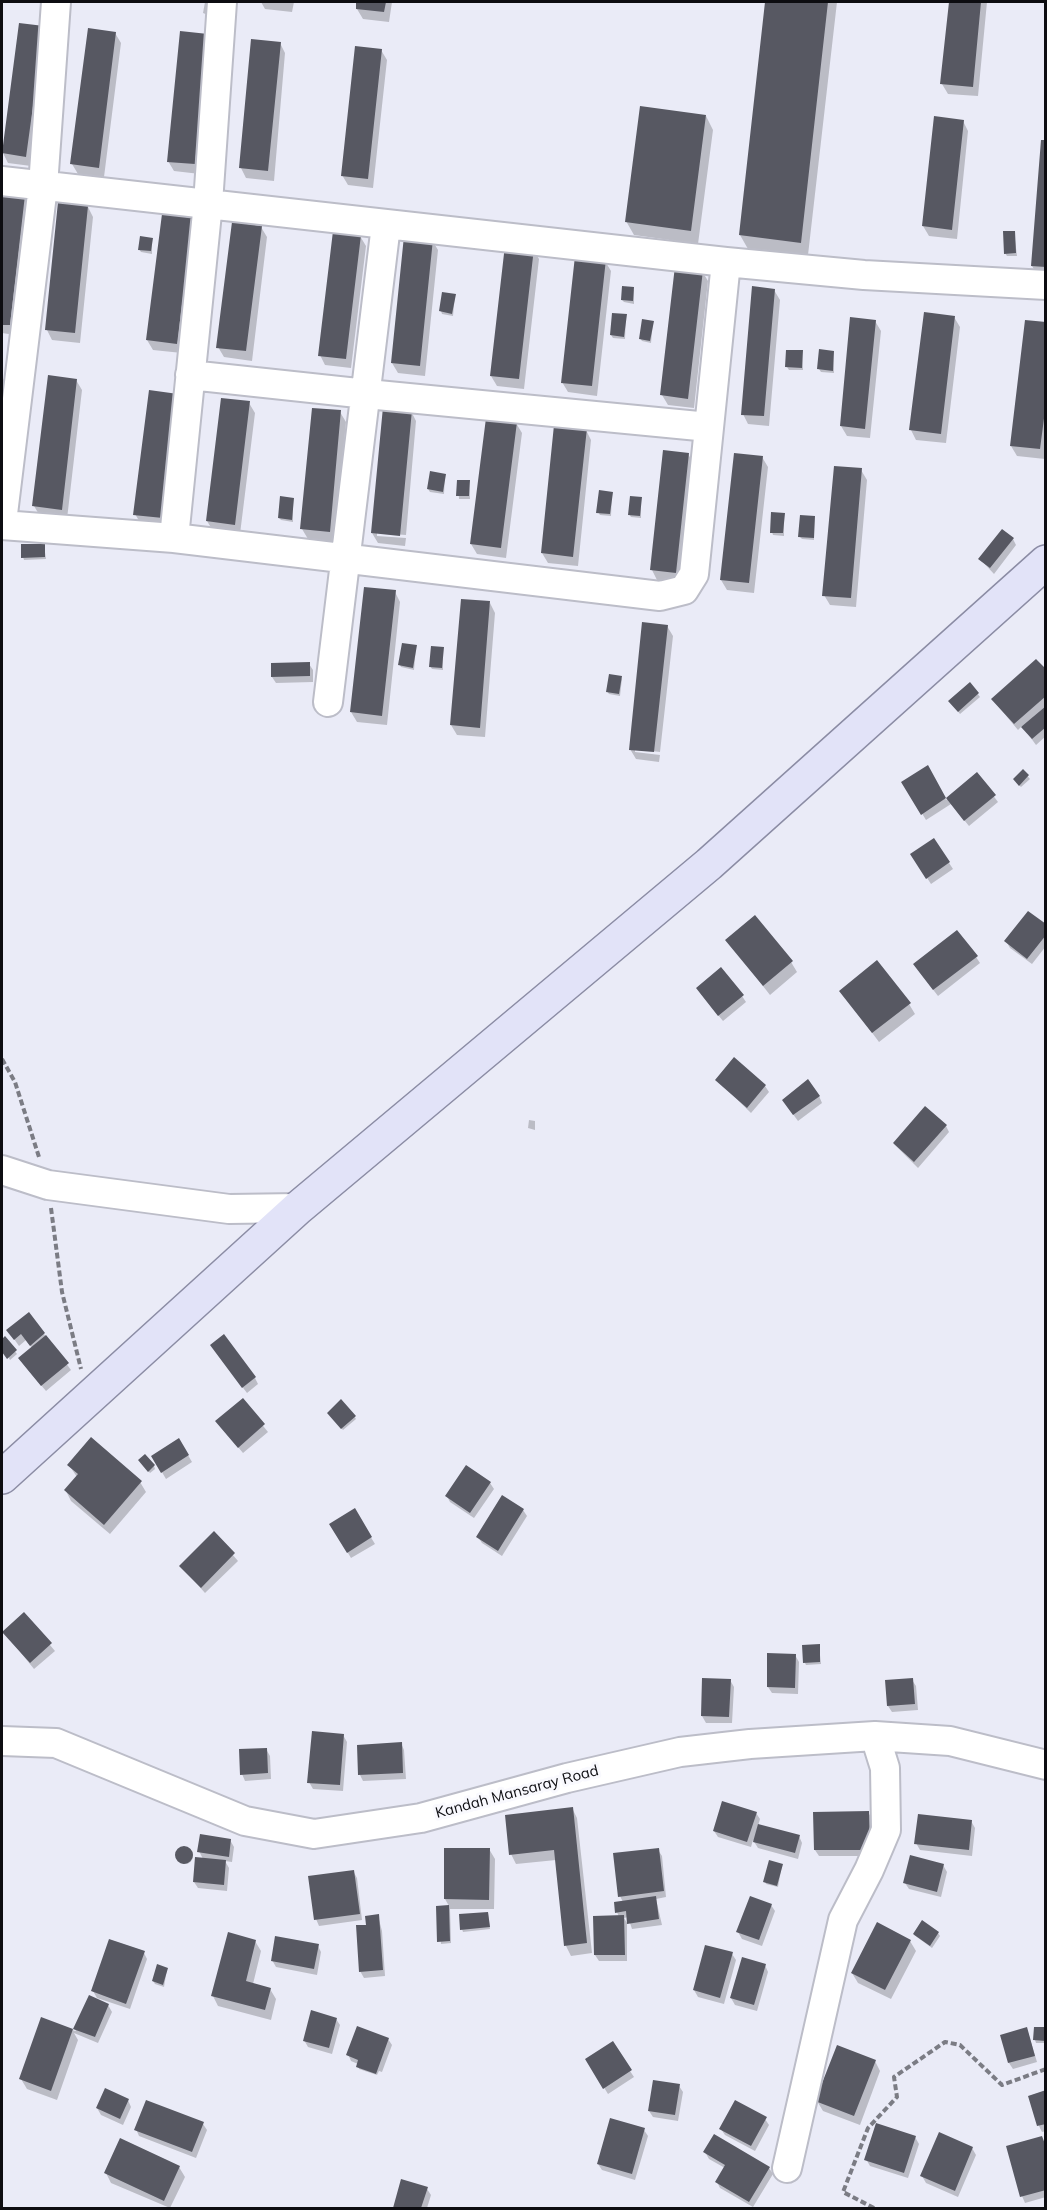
<!DOCTYPE html>
<html>
<head>
<meta charset="utf-8">
<style>
	body { margin:0 }
	#map { position:relative; width:1047px; height:2210px; overflow:hidden; background:#eaebf7; font-family:Mulish,sans-serif }
	canvas { display:block }
	.frame { position:absolute; inset:0; border:3px solid #0d0d11; pointer-events:none }
</style>
</head>
<body>
<div id="map">
<canvas width="1047" height="2210"></canvas>
<div class="frame"></div>
</div>
<script>
const c = document.querySelector('canvas').getContext('2d');
c.lineJoin = 'round';
function fillPath(path, color) { c.fillStyle = color; c.fill(path, 'evenodd'); }
function strokePath(path, color, width, dash) { c.strokeStyle = color; c.lineWidth = width; c.lineCap = dash ? 'butt' : 'round'; c.setLineDash(dash || []); c.stroke(path); }
function drawText(font, color, halo, rows, align = 'center') {
  c.font = font + ' Mulish,sans-serif'; c.lineWidth = 6; c.setLineDash([]); c.textBaseline = 'middle'; c.strokeStyle = halo; c.fillStyle = color; for (const [text, x, y, turn = 0] of rows) {
    c.save(); c.translate(x, y); c.rotate((+turn || 0) * Math.PI / 180); c.textAlign = isNaN(turn) ? turn : align; if (halo) c.strokeText(text, 0, 0); c.fillText(text, 0, 0); c.restore();
  }
}
fillPath(new Path2D(`
	M205 2H216L213 17 203 13Z
	M261 2H294L292 12 265 9Z
	M358 2H392L389 22 363 19 357 9Z
	M767 2H837L808 255 748 249 740 235Z
	M950 2H987L978 96 948 94 942 84Z
	M43 28 31 166 8 163 3 153Z
	M115 33 121 43 104 177 78 174 72 164Z
	M207 35 200 174 174 171 168 161Z
	M280 43 285 53 274 181 246 178 241 168Z
	M381 50 387 60 373 188 348 185 342 175Z
	M706 116 713 130 698 244 634 235 626 221Z
	M963 121 968 131 957 239 929 236 923 226Z
	M1046 142V276H1038L1032 266Z
	M2 193 24 196 30 206 15 335 2 333Z
	M59 204 88 207 93 217 80 343 52 340 47 330Z
	M192 220 182 353 153 350 147 340Z
	M261 227 267 237 252 361 224 357 218 347Z
	M1014 232 1017 256H1007L1005 253Z
	M360 236 366 246 351 368 325 365 320 355Z
	M152 239V254L141 252 139 249Z
	M432 240 438 250 425 376 398 373 392 363Z
	M533 249 539 259 524 389 497 386 491 376Z
	M605 261 611 271 597 396 568 392 562 382Z
	M702 271 708 281 694 408 668 405 662 395Z
	M634 289V304L624 302 622 300Z
	M774 290 780 300 769 426 748 424 743 414Z
	M455 295 453 316 442 314 441 311Z
	M626 316 625 339 613 338 611 335Z
	M954 317 960 327 946 443 916 440 911 430Z
	M875 321 881 331 870 438 847 436 841 426Z
	M653 322 651 343 642 341 640 338Z
	M1046 324V453L1045 459 1017 456 1011 446Z
	M802 352 803 370H789L787 367Z
	M833 352 834 373 821 372 819 369Z
	M2 377 9 387 2 453Z
	M76 380 82 390 67 519 40 516 34 506Z
	M249 403 255 413 240 534 213 531 207 521Z
	M183 405 168 528 141 524 135 514Z
	M384 409 411 411 416 421 406 535 377 533V536L406 538 405 546 378 543 372 533Z
	M340 412 346 422 335 542 308 539 302 529Z
	M516 423 522 433 506 558 477 554 471 544Z
	M586 430 591 440 578 566 548 563 542 553Z
	M688 454 694 464 681 583 657 580 652 570Z
	M762 457 768 467 754 593 727 590 721 580Z
	M861 470 867 480 856 607 830 605 824 595Z
	M445 475 444 494 430 492 428 489Z
	M458 482H469L470 499H459Z
	M612 494 611 516 600 515 598 512Z
	M641 498V518L631 517 629 514Z
	M293 499V522L281 520 279 518Z
	M784 514V536L773 535 772 532Z
	M814 517V540L802 539 800 537Z
	M1013 539 1016 545 994 574 980 559Z
	M44 545 46 559 24 560 23 557Z
	M395 592 400 602 387 725 357 722 351 712Z
	M490 603 495 613 485 737 457 735 451 725Z
	M667 626 673 636 660 752 635 749V752L660 755 659 762 636 759 630 749Z
	M416 647 414 670 401 667 400 665Z
	M443 649V670L432 669 430 666Z
	M309 664 313 670V682L276 683 272 677V665Z
	M1046 672V736L1036 745 1022 726 1018 730 993 700Z
	M622 678 620 696 609 694 607 691Z
	M970 684 980 697 960 714 952 704Z
	M927 767 946 800 977 774 998 802 969 826 951 804 926 820 903 782Z
	M1023 771 1030 779 1021 787 1016 782Z
	M934 840 953 869 931 884 916 861Z
	M1046 926V946L1032 964 1010 948 1006 941Z
	M727 940 791 962 797 972 770 995Z
	M976 957 980 963 938 996 918 970Z
	M841 991 909 1004 915 1014 879 1042Z
	M701 994 742 996 746 1002 723 1021Z
	M717 1080 765 1086 769 1092 751 1113Z
	M819 1096 822 1103 798 1121 787 1106Z
	M529 1120 535 1121V1130L528 1128Z
	M946 1126 949 1132 918 1168 894 1144Z
	M29 1314 71 1370 46 1391 24 1365 33 1349 26 1340 19 1346 12 1336Z
	M5 1338 17 1354 10 1360 2 1347Z
	M215 1351 255 1378 258 1384 247 1393Z
	M242 1400 268 1432 243 1453 217 1422Z
	M330 1416H354L356 1419 343 1430Z
	M179 1440 192 1462 166 1479 153 1457Z
	M142 1463 154 1466 155 1469 150 1473Z
	M69 1465 140 1482 146 1492 110 1534 71 1501 66 1491 77 1477Z
	M490 1483 494 1489 474 1518 450 1502 447 1496Z
	M354 1510 375 1544 351 1558 331 1525Z
	M523 1510 527 1516 502 1556 482 1543 478 1537Z
	M214 1533 238 1561 205 1593 181 1566Z
	M24 1614 55 1651 34 1669 4 1632Z
	M819 1646 821 1664 806 1665 805 1663Z
	M795 1655 799 1662 798 1694 772 1693 768 1687Z
	M704 1679 730 1680 734 1687 732 1723H706L702 1716Z
	M912 1680 916 1686 918 1710 892 1712 888 1706Z
	M343 1735 347 1742 343 1791 313 1789 309 1782Z
	M401 1743 404 1750 406 1779 363 1781 360 1775Z
	M266 1749 270 1756 271 1779 245 1781 242 1774Z
	M572 1808 577 1818 592 1953 571 1956 566 1946 556 1860 516 1864 511 1854Z
	M868 1812 872 1819V1856H819L815 1850Z
	M756 1813 760 1819 758 1826 799 1836 802 1843 798 1859 758 1848 753 1840 751 1847 718 1837 714 1831Z
	M971 1821 975 1828 972 1856 920 1850 916 1843Z
	M230 1840 234 1847 232 1862 225 1861 229 1868 227 1891 198 1888 194 1882 203 1859 199 1851Z
	M177 1856a8 8 0 1 1 16 0a8 8 0 1 1-16 0Z
	M489 1849 495 1859 494 1909H450L451 1943 441 1944 438 1907 449 1906 445 1899Z
	M658 1850 662 1856 666 1897 656 1899 662 1925 632 1929 628 1917 624 1918 627 1923V1961H599L595 1955 619 1917 617 1912 623 1902 620 1896Z
	M782 1865 778 1887 766 1884 765 1881Z
	M943 1865 947 1872 941 1897 909 1889 905 1883Z
	M353 1871 357 1878 362 1920 319 1926 316 1919Z
	M771 1905 775 1911 762 1946 742 1939 738 1932Z
	M488 1913 490 1929 463 1932 462 1929Z
	M378 1916 382 1931 385 1976 364 1978 360 1971 367 1926Z
	M938 1933 940 1936 932 1948 914 1935Z
	M255 1941 261 1951 253 1984 270 1989 276 1999 271 2020 218 2006 213 1996Z
	M910 1941 916 1951 891 1999 858 1983 852 1973Z
	M318 1946 321 1952 317 1975 276 1967 272 1960Z
	M144 1953 147 1959 130 2009 97 1998 93 1991Z
	M732 1954 736 1960 724 2004 698 1997 694 1990Z
	M765 1965 768 1972 757 2011 735 2005 731 1998Z
	M167 1969 164 1987 155 1984 153 1981Z
	M108 2005 112 2012 98 2043 74 2033 78 2040 57 2100 27 2089 21 2079 42 2019 75 2031Z
	M336 2019 340 2025 332 2054 308 2047 304 2040Z
	M1046 2028V2043H1036L1035 2040Z
	M1027 2029 1037 2062 1013 2069 1009 2063Z
	M388 2039 392 2045 382 2072 379 2071 377 2075 359 2069 358 2064 351 2061 348 2054Z
	M587 2060 630 2071 634 2077 608 2094Z
	M875 2061 880 2071 860 2125 823 2111 817 2101Z
	M679 2086 683 2092 678 2121 653 2117 649 2111Z
	M1046 2092V2131L1042 2132 1039 2126Z
	M128 2100 131 2107 123 2125 101 2115 97 2108Z
	M765 2119 769 2125 755 2151 725 2135 721 2129Z
	M203 2124 207 2130 196 2158 139 2136 136 2129Z
	M644 2130 648 2136 635 2180 602 2170 598 2164Z
	M915 2137 919 2144 908 2178 870 2166 866 2159Z
	M1042 2138 1045 2144 1046 2197 1025 2203 1022 2196Z
	M972 2148 976 2155 958 2197 926 2183 922 2176Z
	M705 2152 769 2168 773 2174 753 2207 720 2188 717 2182 725 2168 709 2159Z
	M179 2167 185 2177 170 2208 111 2183 106 2173Z
	M402 2181 427 2189 431 2195 427 2208H394Z`), '#0003');
fillPath(new Path2D(`
	M356 2H386L384 12 356 9Z
	M765 2H828L801 243 739 235Z
	M949 2H981L973 87 940 84Z
	M19 23 44 26 26 157 2 153Z
	M88 28 116 32 99 168 70 164Z
	M180 31 208 34 195 164 167 162Z
	M251 39 281 42 268 171 239 168Z
	M355 46 382 49 368 179 341 176Z
	M640 106 706 115 691 231 625 222Z
	M934 116 964 120 952 230 922 226Z
	M1041 140H1046V267L1031 266Z
	M2 192 25 195 10 325H2Z
	M58 202 88 206 75 333 45 330Z
	M162 214 193 218 177 344 146 340Z
	M232 222 262 226 246 351 216 348Z
	M333 231 361 235 346 359 318 356Z
	M1003 231H1015L1016 253 1004 254Z
	M140 236 153 238 151 251 138 250Z
	M404 236 433 239 420 366 391 363Z
	M505 245 534 248 519 379 490 376Z
	M575 256 606 259 592 386 561 383Z
	M675 266 703 270 688 399 660 395Z
	M622 286 634 287 633 301 621 300Z
	M752 286 775 289 764 416 741 415Z
	M442 292 456 294 452 314 439 311Z
	M924 312 955 316 941 434 909 430Z
	M612 313 627 314 624 337 610 335Z
	M850 317 876 320 865 429 840 426Z
	M642 319 654 321 650 341 639 339Z
	M1025 320 1046 322V403L1040 449 1010 446Z
	M819 349 834 351 833 371 817 369Z
	M786 350H803L802 368 785 367Z
	M48 375 77 379 62 510 32 506Z
	M149 390 178 394 163 518 133 515Z
	M221 398 250 401 235 525 206 521Z
	M383 407 412 410 400 536 371 533Z
	M312 408 341 410 330 532 300 529Z
	M486 418 517 422 501 548 470 544Z
	M554 425 587 428 573 557 541 553Z
	M663 450 689 453 676 573 650 570Z
	M734 453 763 456 749 583 720 580Z
	M834 466 862 468 851 598 822 596Z
	M430 471 446 474 443 492 427 489Z
	M457 480H470L469 496H456Z
	M599 490 613 492 610 514 596 513Z
	M280 496 294 498 292 520 278 518Z
	M630 496 642 497 640 516 628 515Z
	M771 512 785 513 783 533H770Z
	M800 515 815 516 814 538 798 537Z
	M1002 529 1014 538 990 568 978 559Z
	M21 544H45V557L21 558Z
	M364 587 396 590 382 716 350 712Z
	M461 599 490 601 480 728 450 725Z
	M642 622 668 625 654 752 629 750Z
	M402 643 417 645 413 668 398 665Z
	M431 646 444 647 442 668 429 667Z
	M1036 659 1046 669V696L1014 724 991 699Z
	M310 662V676L271 677V663Z
	M609 674 622 676 619 694 606 692Z
	M970 682 979 693 958 712 948 701Z
	M1046 706V727L1032 739 1021 727Z
	M928 765 946 798 921 815 901 782Z
	M1023 769 1029 775 1019 786 1013 779Z
	M977 772 996 795 964 821 946 798Z
	M934 838 950 862 926 879 910 854Z
	M1028 911 1046 924V935L1027 959 1004 941Z
	M755 915 793 961 763 986 725 940Z
	M957 930 978 956 933 990 913 964Z
	M877 960 911 1003 872 1033 839 991Z
	M721 967 744 995 718 1016 696 988Z
	M734 1057 766 1085 747 1108 715 1080Z
	M808 1079 820 1096 793 1115 782 1100Z
	M925 1106 947 1125 914 1162 893 1143Z
	M29 1312 45 1333 30 1346 21 1334 14 1340 6 1330Z
	M224 1334 256 1377 242 1388 210 1345Z
	M46 1335 69 1363 41 1386 18 1358Z
	M5 1336 17 1350 7 1359 2 1352V1339Z
	M243 1398 265 1424 238 1448 215 1421Z
	M341 1399 356 1416 341 1429 327 1413Z
	M91 1437 142 1481 104 1525 64 1490 78 1474 67 1465Z
	M179 1438 189 1455 161 1473 151 1456Z
	M145 1454 155 1465 148 1472 138 1460Z
	M466 1465 491 1482 470 1513 445 1496Z
	M502 1495 524 1509 498 1551 476 1537Z
	M355 1508 372 1537 347 1553 329 1524Z
	M214 1531 235 1553 201 1588 179 1566Z
	M24 1612 52 1643 30 1663 2 1632Z
	M820 1644V1662L803 1663 802 1645Z
	M767 1653 796 1654 795 1688 767 1687Z
	M702 1678 731 1679 729 1717 701 1716Z
	M913 1678 915 1704 887 1706 885 1680Z
	M312 1731 344 1734 340 1785 307 1783Z
	M402 1742 403 1773 358 1775 357 1745Z
	M267 1748 268 1773 240 1775 239 1749Z
	M722 1801 757 1812 747 1842 713 1831Z
	M573 1807 587 1943 564 1946 554 1850 509 1855 505 1815Z
	M869 1811 870 1850H814L813 1812Z
	M918 1814 972 1820 969 1850 914 1844Z
	M758 1824 800 1835 795 1853 753 1842Z
	M200 1834 231 1839 229 1857 197 1852Z
	M175 1855a9 9 0 1 1 18 0a9 9 0 1 1-18 0Z
	M444 1848H490L489 1900 444 1899Z
	M659 1848 664 1891 618 1897 613 1853Z
	M910 1855 944 1864 937 1892 903 1883Z
	M195 1857 226 1860 224 1885 193 1882Z
	M769 1860 783 1864 777 1886 763 1882Z
	M354 1870 360 1914 314 1920 308 1876Z
	M656 1896 659 1919 627 1924 626 1911 615 1913 614 1902Z
	M750 1896 772 1904 759 1940 736 1932Z
	M449 1905 450 1941 437 1942 436 1906Z
	M488 1912 490 1927 460 1930 459 1914Z
	M379 1914 383 1970 359 1972 356 1925H366L365 1916Z
	M624 1915 625 1955H594L593 1916Z
	M922 1920 939 1932 930 1946 913 1934Z
	M877 1922 911 1940 885 1990 851 1973Z
	M228 1932 256 1940 246 1981 271 1988 265 2010 211 1996Z
	M275 1936 319 1944 314 1969 271 1961Z
	M109 1939 145 1951 126 2004 91 1991Z
	M705 1945 733 1952 720 1998 693 1990Z
	M742 1957 766 1964 754 2005 730 1998Z
	M157 1964 168 1968 163 1985 152 1981Z
	M89 1995 109 2004 95 2037 73 2029Z
	M311 2010 337 2018 329 2048 303 2041Z
	M41 2017 73 2029 51 2091 19 2079Z
	M357 2026 389 2038 376 2074 356 2067 358 2060 346 2055Z
	M1027 2027 1035 2056 1008 2063 1000 2035Z
	M1034 2027H1046V2041L1033 2040Z
	M613 2041 632 2070 603 2089 585 2059Z
	M837 2045 876 2060 854 2116 815 2101Z
	M653 2080 680 2084 675 2115 648 2111Z
	M105 2088 129 2099 120 2119 96 2108Z
	M1046 2090V2124L1037 2126 1028 2096Z
	M146 2100 204 2122 192 2152 134 2130Z
	M735 2100 767 2117 751 2146 719 2129Z
	M610 2118 645 2128 632 2174 597 2164Z
	M876 2123 916 2136 904 2173 864 2160Z
	M939 2132 973 2147 955 2191 920 2176Z
	M714 2134 770 2167 749 2202 715 2182 725 2165 703 2152Z
	M1042 2136 1046 2147V2190L1020 2197 1006 2146Z
	M120 2138 180 2166 164 2201 104 2173Z
	M401 2179 428 2187 421 2208H393Z`), '#575862');
const minor = new Path2D(`
	M2 181 726 262 864 275 1046 285
	M190 375 367 394 709 427
	M2 522 43 186 56 2
	M2 525 174 538 660 596 684 590 694 574 726 262
	M174 538 208 203 222 2
	M328 702 386 225
	M2 1170 48 1185 229 1209 298 1208
	M2 1741 56 1743 245 1821 314 1834 421 1818 567 1778 680 1752 750 1744 875 1736 950 1741 1046 1765
	M787 2168 843 1920 869 1870 886 1830 885 1768 875 1736`);
const major = new Path2D(`
	M2 1477 298 1208 709 864 1046 562`);
strokePath(minor, '#bcbdc8', 32);
strokePath(major, '#8b8ca4', 36);
strokePath(new Path2D(`
	M2 1059 15 1082 39 1157
	M51 1208 62 1292 81 1369
	M874 2208 843 2192 868 2128 897 2097 894 2077 945 2042 960 2045 1002 2085 1046 2069`), '#7b7c84', 4, [6, 3]);
strokePath(minor, '#fff', 28);
strokePath(major, '#e2e3f8', 33);
drawText('15px', '#0d0d11', '#f9f9fe', [
	["Kandah Mansaray Road",517,1792,-15]
]);
</script>
</body>
</html>
